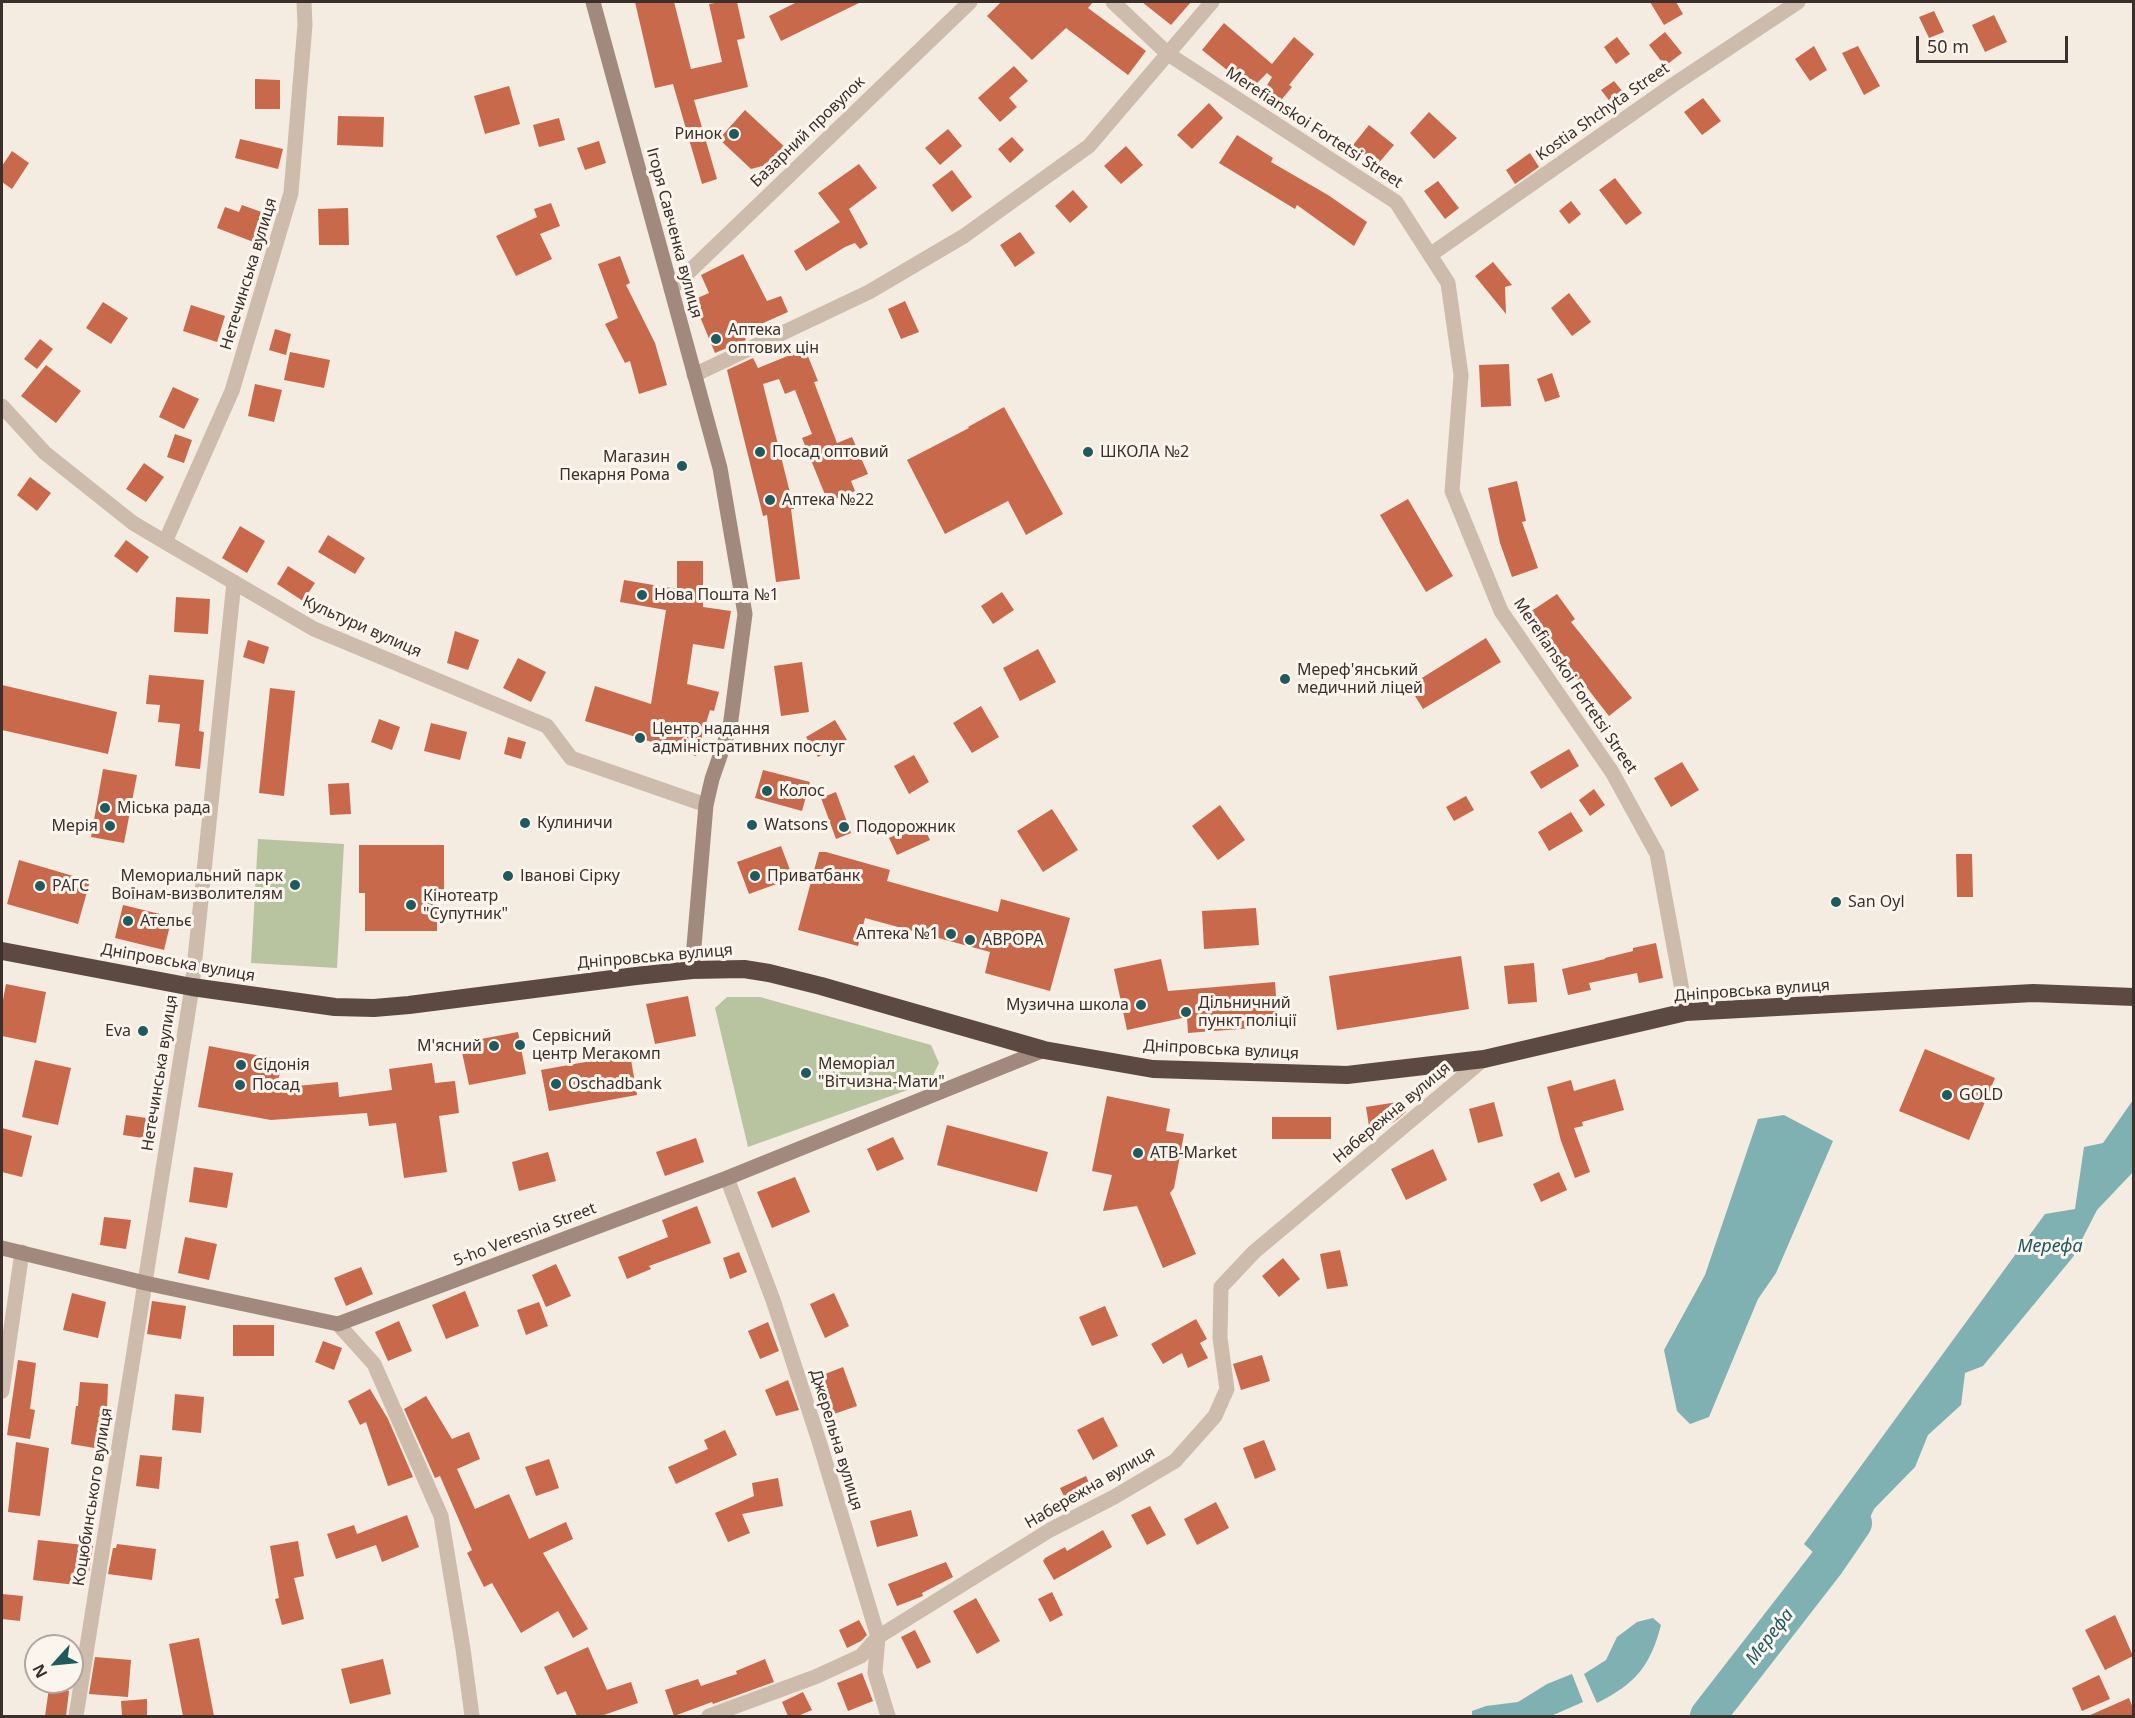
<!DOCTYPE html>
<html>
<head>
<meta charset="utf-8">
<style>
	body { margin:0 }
	#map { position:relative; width:2135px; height:1718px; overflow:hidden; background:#f4ebe1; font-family:"Noto Sans",sans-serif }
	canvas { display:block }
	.frame { position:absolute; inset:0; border:3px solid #3b302b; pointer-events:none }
	.north { position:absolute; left:24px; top:1634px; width:60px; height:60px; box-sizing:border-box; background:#fbf5ee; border:2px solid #aea6a0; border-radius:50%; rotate:243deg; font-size:16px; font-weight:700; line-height:24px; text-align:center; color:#3b302b }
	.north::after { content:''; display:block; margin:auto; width:21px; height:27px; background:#1f5a5e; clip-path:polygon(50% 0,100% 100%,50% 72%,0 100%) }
	.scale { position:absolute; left:1916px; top:36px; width:152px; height:27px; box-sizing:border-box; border:3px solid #3b302b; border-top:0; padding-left:8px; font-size:18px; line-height:21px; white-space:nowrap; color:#3b302b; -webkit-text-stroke:4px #fbf5ee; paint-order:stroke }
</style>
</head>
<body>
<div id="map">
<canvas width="2135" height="1718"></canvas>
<div class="frame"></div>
<div class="north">N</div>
<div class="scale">50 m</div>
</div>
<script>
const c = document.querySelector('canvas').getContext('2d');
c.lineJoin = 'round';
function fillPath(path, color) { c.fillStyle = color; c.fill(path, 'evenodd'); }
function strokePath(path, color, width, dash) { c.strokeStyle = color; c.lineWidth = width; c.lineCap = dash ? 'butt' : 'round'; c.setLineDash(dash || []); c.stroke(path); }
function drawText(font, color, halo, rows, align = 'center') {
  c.font = font + ' "Noto Sans",sans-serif'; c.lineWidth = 6; c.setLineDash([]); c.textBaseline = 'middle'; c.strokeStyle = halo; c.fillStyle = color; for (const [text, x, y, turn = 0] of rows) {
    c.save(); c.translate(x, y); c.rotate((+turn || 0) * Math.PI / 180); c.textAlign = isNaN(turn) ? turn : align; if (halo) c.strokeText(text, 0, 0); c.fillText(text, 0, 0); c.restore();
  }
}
fillPath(new Path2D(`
	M258 839 344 844 337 968 251 963Z
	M727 997H760L931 1045 939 1063 930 1082 748 1147 715 1008Z`), '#b8c4a0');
fillPath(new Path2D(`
	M2133 1100V1172L2097 1210 2073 1257 1983 1366 1965 1373 1961 1405 1928 1435 1915 1467 1874 1509 1854 1552 1826 1564 1804 1544 2045 1214 2075 1209 2084 1147 2103 1143Z
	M1784 1115 1833 1141 1776 1273 1758 1299 1709 1417 1690 1424 1677 1411 1664 1350 1705 1275 1758 1119Z
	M1653 1618 1661 1625C1650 1667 1635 1684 1597 1703L1584 1674 1606 1660 1617 1637 1637 1622Z
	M1572 1674 1583 1702 1551 1716H1472V1711L1486 1706 1518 1702 1547 1684Z`), '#7fb0b2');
strokePath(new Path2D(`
	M1708 1716 1826 1564 1854 1523`), '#7fb0b2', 36);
fillPath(new Path2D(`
	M635 2H674L691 69 722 62 709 4 721 2H737L745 38 737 40 748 87 694 100 717 179 702 184 673 84 655 88Z
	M797 2H861L781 41 769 16Z
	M1001 2H1093L1088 8 1146 51 1128 75 1066 28 1032 60 987 16Z
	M1142 2H1191L1171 25Z
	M1650 2H1676L1683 14 1664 25Z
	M1934 11 1944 32 1929 38 1919 17Z
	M1994 15 2007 42 1985 52 1972 25Z
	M1224 23 1272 64 1294 37 1314 54 1289 85 1292 87 1278 104 1263 92 1272 77 1267 73 1254 86 1235 70 1232 74 1202 50Z
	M1665 32 1682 53 1665 66 1649 45Z
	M1617 37 1630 54 1616 64 1604 47Z
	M1814 46 1827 70 1810 81 1795 59Z
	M1858 46 1880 86 1864 95 1842 53Z
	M1014 66 1028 81 1009 98 1017 107 1000 122 978 98Z
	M255 79 280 80V109H255Z
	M1614 81 1628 98 1615 108 1601 90Z
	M509 86 520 124 485 134 474 96Z
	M1703 98 1721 121 1702 135 1684 112Z
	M1209 103 1223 118 1192 149 1177 135Z
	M745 110 788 150 777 162 751 169 719 139Z
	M1429 112 1457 138 1434 159 1410 133Z
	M338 116 384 117 383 147 337 145Z
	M559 118 565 140 539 147 533 125Z
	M1369 125 1394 145 1377 165 1353 145Z
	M948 129 962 146 940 165 925 148Z
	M1237 135 1273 158 1271 162 1328 195 1367 222 1354 246 1297 205 1295 209 1219 163Z
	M1012 137 1024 150 1010 163 998 149Z
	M240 139 283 149 278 169 235 158Z
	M599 141 606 163 585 170 577 148Z
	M1126 146 1143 165 1121 184 1104 166Z
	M12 151 29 163 12 189 2 182V166Z
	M1530 153 1539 167 1515 184 1506 170Z
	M859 164 877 188 849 209 868 244 860 249 855 243 845 247 806 271 794 251 840 222 818 193Z
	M952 170 972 197 952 212 932 185Z
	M1615 178 1642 213 1626 225 1599 190Z
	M1438 181 1459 208 1445 219 1424 191Z
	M1073 190 1088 207 1070 223 1055 206Z
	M1571 201 1581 214 1569 224 1559 211Z
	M551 203 560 226 540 234 552 259 516 276 496 236 537 217 534 209Z
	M242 205 267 214 256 243 217 228 225 207 239 212Z
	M348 208 349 245H319L318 209Z
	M1020 232 1035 253 1015 267 1000 245Z
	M743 254 767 301 781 296 788 312 743 332 746 340 715 353 693 300 709 293 701 275Z
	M620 256 630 283 626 285 655 343 667 385 639 394 630 361 625 363 605 324 618 318 598 264Z
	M1493 262 1512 285 1505 287 1506 314 1475 276Z
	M1569 293 1591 322 1572 336 1551 308Z
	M905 301 919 332 901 339 888 309Z
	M103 302 128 318 111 344 86 328Z
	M191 305 225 316 217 342 183 331Z
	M275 329 291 334 286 355 269 350Z
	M40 339 53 349 37 369 24 359Z
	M805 349 818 381 814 382 837 443 852 437 868 474 851 481 855 491 828 502 802 438 812 434 795 390 785 394 779 379 763 384 794 509H791L800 579 776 582 767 515 763 516 727 370 753 358 758 368Z
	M290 352 330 360 324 388 284 380Z
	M1509 364 1511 406 1481 407 1479 365Z
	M46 365 81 391 56 423 21 396Z
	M1552 373 1560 397 1545 402 1537 379Z
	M255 384 282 390 274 422 248 416Z
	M173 387 199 399 184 429 159 417Z
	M1004 407 1063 514 1026 535 1008 501 945 534 907 460 969 428 968 427Z
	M175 434 192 440 184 463 167 457Z
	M144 463 164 477 146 502 126 489Z
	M30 477 51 493 37 511 17 495Z
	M1517 481 1526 521 1522 522 1538 568 1512 577 1500 543 1488 488Z
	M1408 499 1453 576 1426 592 1380 515Z
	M240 526 265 541 247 573 222 558Z
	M328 535 365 558 355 574 318 552Z
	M126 540 149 557 137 573 114 556Z
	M677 561H703V607L731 611 724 649 693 644 687 684 719 692 714 711 710 710 696 756 585 721 595 686 651 704 666 610 620 602 624 580 677 589Z
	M288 566 315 583 303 601 277 584Z
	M1002 592 1014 610 993 624 981 606Z
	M1557 594 1575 619 1571 622 1632 698 1609 716 1584 684 1582 685 1563 662 1530 612Z
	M176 597 210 599 208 634 174 632Z
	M455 631 479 640 468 670 447 663Z
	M1486 638 1501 662 1423 709 1409 686Z
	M248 640 269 647 264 664 243 657Z
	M1038 649 1056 682 1020 701 1003 668Z
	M518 658 546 672 531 702 503 688Z
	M802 662 809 712 781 716 774 666Z
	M149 675 204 680 199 731 204 732 200 769 175 766 180 724 158 722 160 705 146 704Z
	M2 685 117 712 108 754 2 730Z
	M270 688 295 691 284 796 259 793Z
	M981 706 999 737 972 753 953 723Z
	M379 719 400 727 392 750 371 742Z
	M835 720 847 740 818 757 806 737Z
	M431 723 467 732 460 760 424 751Z
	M508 737 526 742 521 759 504 754Z
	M1569 749 1579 766 1541 789 1530 772Z
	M914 755 929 782 909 794 894 766Z
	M1682 762 1699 790 1671 807 1654 778Z
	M103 769 137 775 124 843 91 837Z
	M763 770 810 782 802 811 755 798Z
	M349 783 351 814 330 815 328 784Z
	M1594 789 1605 805 1590 816 1579 800Z
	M836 792 851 833 836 839 821 798Z
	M1466 796 1474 810 1454 821 1446 807Z
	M1220 805 1245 840 1218 860 1192 826Z
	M1052 809 1078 850 1043 872 1017 831Z
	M1571 812 1583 831 1549 851 1538 832Z
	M922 823 930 840 897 855 889 838Z
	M359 845H444V893H437V931H365V893H359Z
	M781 846 793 878 749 894 737 862Z
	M819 852H826L890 870 887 881 998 912 1001 899 1070 918 1050 991 985 973 990 952 865 918 858 946 798 930Z
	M1956 854H1972L1973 897H1957Z
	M19 860 90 881 78 924 7 904Z
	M123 905 172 917 164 950 115 938Z
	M1256 908 1259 945 1204 949 1202 911Z
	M1656 943 1663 978 1639 983 1637 973 1589 983 1591 990 1568 995 1562 969 1605 959V958L1633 951V948Z
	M1461 956 1469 1009 1337 1030 1329 976Z
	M1161 959 1168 991 1275 982 1278 1026 1188 1033 1187 1017 1127 1030 1114 969Z
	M1534 963 1537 1002 1508 1004 1504 966Z
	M6 984 46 992 36 1043 2 1036V1005Z
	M688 996 696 1036 655 1044 646 1004Z
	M518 1032 526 1074 469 1085 460 1043Z
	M209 1046 282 1060 277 1088 338 1082 339 1097 392 1090 389 1069 432 1063 435 1083 455 1081 459 1113 439 1116 447 1172 404 1178 396 1123 369 1126 367 1113 271 1120 198 1107Z
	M1925 1049 1995 1078 1969 1140 1899 1111Z
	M630 1054 637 1095 549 1111 541 1070Z
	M35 1060 71 1068 58 1125 22 1117Z
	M1615 1079 1624 1110 1582 1122 1583 1126 1574 1128 1590 1172 1575 1178 1561 1141 1547 1087 1571 1080 1574 1091Z
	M1107 1096 1170 1109 1166 1131 1184 1134 1174 1188 1170 1193 1196 1254 1163 1268 1137 1206 1103 1211 1112 1175 1092 1171Z
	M1404 1101 1406 1112 1394 1122 1369 1126 1366 1107Z
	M1494 1102 1503 1136 1478 1143 1469 1109Z
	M126 1115 153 1119 150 1139 123 1135Z
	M1272 1117H1331V1139H1272Z
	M947 1125 1048 1152 1037 1192 937 1165Z
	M2 1128 32 1136 22 1177 2 1172Z
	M893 1137 904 1159 877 1171 867 1149Z
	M696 1138 704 1162 665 1176 656 1152Z
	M1433 1149 1447 1180 1406 1200 1391 1169Z
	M548 1152 556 1181 519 1191 512 1162Z
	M194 1167 233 1173 227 1208 189 1202Z
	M1559 1172 1567 1190 1541 1202 1533 1184Z
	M795 1177 810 1212 772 1228 757 1192Z
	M697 1206 711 1243 649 1266 651 1269 627 1279 618 1257 668 1237 662 1220Z
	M104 1217 131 1220 126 1249 100 1245Z
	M185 1237 217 1244 209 1280 178 1273Z
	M1340 1250 1348 1286 1327 1289 1320 1254Z
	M739 1252 747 1272 730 1279 723 1258Z
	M1283 1258 1300 1279 1279 1297 1262 1276Z
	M556 1264 571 1296 546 1307 532 1275Z
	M361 1267 373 1294 346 1306 334 1278Z
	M465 1291 479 1326 446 1339 432 1305Z
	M72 1293 106 1302 98 1338 63 1330Z
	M834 1293 849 1326 825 1338 810 1304Z
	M152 1301 186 1306 181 1339 147 1334Z
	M539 1302 548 1326 526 1335 517 1310Z
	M1105 1306 1118 1336 1092 1346 1079 1317Z
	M1196 1319 1207 1339 1200 1343 1208 1358 1188 1368 1182 1353 1163 1364 1151 1344Z
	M399 1321 412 1351 388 1361 375 1332Z
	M768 1322 779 1351 760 1359 748 1331Z
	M233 1325H274V1356H233Z
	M323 1341 342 1348 334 1370 315 1362Z
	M1262 1355 1270 1381 1241 1390 1233 1364Z
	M18 1360 36 1363 30 1409 35 1410 30 1439 7 1435Z
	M843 1367 857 1406 834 1414 820 1376Z
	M788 1380 799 1410 776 1416 765 1390Z
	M80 1382 108 1384 107 1410 111 1411 106 1450 71 1444 76 1406H78Z
	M370 1389 388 1419 413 1477 388 1486 366 1422 360 1425 348 1401Z
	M175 1394 204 1397 201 1433 172 1430Z
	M426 1396 452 1439 469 1432 480 1459 457 1469 475 1509 509 1494 529 1539 566 1522 573 1539 543 1553 588 1629 573 1638 558 1611 521 1633 492 1583 484 1587 467 1553 472 1550 440 1476 435 1478 404 1409Z
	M1103 1417 1118 1446 1093 1460 1077 1430Z
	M725 1430 737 1455 676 1484 668 1467 708 1449 704 1440Z
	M1264 1440 1276 1470 1255 1479 1243 1448Z
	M16 1442 49 1448 40 1516 8 1512Z
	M140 1455 162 1457 159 1489 136 1486Z
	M549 1459 559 1488 536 1496 525 1467Z
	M1086 1476 1094 1494 1069 1507 1060 1488Z
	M778 1478 783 1506 742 1514 750 1533 728 1542 715 1513 754 1496 752 1483Z
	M1216 1502 1229 1528 1197 1545 1184 1519Z
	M1150 1506 1166 1535 1147 1545 1131 1515Z
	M911 1510 918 1536 877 1547 870 1521Z
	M407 1515 419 1547 382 1562 376 1545 336 1559 327 1534 354 1525 357 1534Z
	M1103 1530 1112 1547 1054 1580 1043 1561 1045 1558 1065 1547 1067 1551Z
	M38 1540 93 1546 89 1572 86 1571 84 1586 33 1580Z
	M298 1541 304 1576 294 1578 304 1619 282 1625 275 1599 279 1598 270 1546Z
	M117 1544 156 1549 152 1580 108 1574 113 1548H116Z
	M946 1562 953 1577 922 1593 923 1596 897 1606 888 1584Z
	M1052 1592 1063 1615 1050 1622 1038 1599Z
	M2 1594 23 1596 20 1621 2 1619Z
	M976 1598 1000 1641 977 1654 953 1611Z
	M2115 1615 2133 1656 2105 1670 2085 1630Z
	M859 1620 867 1635 861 1641 847 1648 839 1630Z
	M915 1630 931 1662 917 1669 901 1637Z
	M199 1638 214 1716H183L169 1644Z
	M588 1647 607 1690 631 1682 638 1703 601 1716H577L566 1691 557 1695 544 1667Z
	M95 1657 131 1660 128 1697 89 1694Z
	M383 1659 391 1694 350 1704 341 1669Z
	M765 1659 774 1682 713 1704 712 1702 674 1716 665 1690 698 1679 701 1686 737 1674 736 1671Z
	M862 1673 873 1701 848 1711 837 1683Z
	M2099 1675 2110 1699 2082 1711 2072 1688Z
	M49 1688 69 1691 66 1716H45Z
	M803 1692 812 1710 798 1716H788L782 1702Z
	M2129 1698 2133 1708V1716H2088Z
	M147 1699V1716H122L121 1701Z`), '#c8694b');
strokePath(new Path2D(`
	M1113 2 1168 54 1396 202 1448 283 1461 375 1452 491 1501 611 1612 772 1657 854 1686 1012
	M1430 255 1673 85 1798 2
	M671 289 970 2
	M694 375 869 292 964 236 1089 146 1212 2
	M2 406 45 453 133 523 165 542 314 629 547 726 571 758 706 805
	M165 542 232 391 291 193 305 25 304 2
	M727 1178 773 1300 819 1441 878 1637 875 1673 888 1716
	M338 1324 374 1364 441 1516 463 1649 472 1716
	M2 1391 22 1252
	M76 1716 192 987 234 582
	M709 1716 815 1677 861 1656 878 1637 1050 1530 1114 1497 1175 1461 1215 1416 1227 1389 1220 1338 1221 1287 1254 1252 1484 1059`), '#cdbbac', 15);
strokePath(new Path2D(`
	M593 2 720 468 745 614 730 727 712 779 706 805 692 970
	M2 1248 145 1283 338 1324 727 1178 1044 1050`), '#a18a7d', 15);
strokePath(new Path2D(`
	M2 951 192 987 335 1007 374 1008 409 1005 636 976 692 970 744 969 769 973 821 986 1044 1050 1153 1069 1347 1075 1484 1059 1686 1012 2033 993 2134 997`), '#5c4a42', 18);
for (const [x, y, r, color] of [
	[734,134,6,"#1f5a5e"],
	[716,339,6,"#1f5a5e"],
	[760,452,6,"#1f5a5e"],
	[1088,452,6,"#1f5a5e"],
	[682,466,6,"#1f5a5e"],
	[770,500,6,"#1f5a5e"],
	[642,595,6,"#1f5a5e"],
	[1285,679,6,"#1f5a5e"],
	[640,738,6,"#1f5a5e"],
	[767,791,6,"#1f5a5e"],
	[105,808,6,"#1f5a5e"],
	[525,823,6,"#1f5a5e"],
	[752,825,6,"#1f5a5e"],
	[110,826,6,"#1f5a5e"],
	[844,827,6,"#1f5a5e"],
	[508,876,6,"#1f5a5e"],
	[755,876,6,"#1f5a5e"],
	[295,885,6,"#1f5a5e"],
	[40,886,6,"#1f5a5e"],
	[1836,902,6,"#1f5a5e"],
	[411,905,6,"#1f5a5e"],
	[128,921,6,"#1f5a5e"],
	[951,934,6,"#1f5a5e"],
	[970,940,6,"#1f5a5e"],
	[1141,1005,6,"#1f5a5e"],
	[1186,1012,6,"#1f5a5e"],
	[143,1031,6,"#1f5a5e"],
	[520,1045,6,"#1f5a5e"],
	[494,1046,6,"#1f5a5e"],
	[241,1065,6,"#1f5a5e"],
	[806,1073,6,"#1f5a5e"],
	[556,1084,6,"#1f5a5e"],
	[240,1085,6,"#1f5a5e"],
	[1947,1095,6,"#1f5a5e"],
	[1138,1153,6,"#1f5a5e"]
]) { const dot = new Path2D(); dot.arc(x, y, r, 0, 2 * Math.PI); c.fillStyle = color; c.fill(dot); strokePath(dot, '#fbf5ee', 2); }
drawText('16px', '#3b302b', '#fbf5ee', [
	["Kostia Shchyta Street",1603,112,-35],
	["Merefianskoi Fortetsi Street",1314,128,33],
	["Базарний провулок",808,132,-44],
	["Ігоря Савченка вулиця",674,233,75],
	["Нетечинська вулиця",249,274,-73],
	["Культури вулиця",362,627,24],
	["Merefianskoi Fortetsi Street",1575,686,56],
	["Дніпровська вулиця",655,957,-5],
	["Дніпровська вулиця",178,963,10],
	["Дніпровська вулиця",1752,991,-4],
	["Дніпровська вулиця",1221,1050,3],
	["Нетечинська вулиця",160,1073,-81],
	["Набережна вулиця",1392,1113,-40],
	["5-ho Veresnia Street",525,1235,-21],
	["Джерельна вулиця",836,1440,73],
	["Набережна вулиця",1090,1488,-30],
	["Коцюбинського вулиця",93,1497,-81]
]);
drawText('16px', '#3b302b', '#fbf5ee', [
	["Ринок",722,134,"right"],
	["Аптека",728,330],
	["оптових цін",728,348],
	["Посад оптовий",772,452],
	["ШКОЛА №2",1100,452],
	["Магазин",670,457,"right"],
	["Пекарня Рома",670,475,"right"],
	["Аптека №22",782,500],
	["Нова Пошта №1",654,595],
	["Мереф'янський",1297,670],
	["медичний ліцей",1297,688],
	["Центр надання",652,729],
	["адміністративних послуг",652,747],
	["Колос",779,791],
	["Міська рада",117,808],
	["Кулиничи",537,823],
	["Watsons",764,825],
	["Мерія",98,826,"right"],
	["Подорожник",856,827],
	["Мемориальний парк",283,876,"right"],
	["Воїнам-визволителям",283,894,"right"],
	["Іванові Сірку",520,876],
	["Приватбанк",767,876],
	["РАГС",52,886],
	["Кінотеатр",423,896],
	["\"Супутник\"",423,914],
	["San Oyl",1848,902],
	["Ательє",140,921],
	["Аптека №1",939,934,"right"],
	["АВРОРА",982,940],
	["Дільничний",1198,1003],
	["пункт поліції",1198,1021],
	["Музична школа",1129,1005,"right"],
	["Eva",131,1031,"right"],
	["Сервісний",532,1036],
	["центр Мегакомп",532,1054],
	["М'ясний",482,1046,"right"],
	["Меморіал",818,1064],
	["\"Вітчизна-Мати\"",818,1082],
	["Сідонія",253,1065],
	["Oschadbank",568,1084],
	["Посад",252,1085],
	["GOLD",1959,1095],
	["ATB-Market",1150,1153]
], 'left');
drawText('italic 18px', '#1f5a5e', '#fbf5ee', [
	["Мерефа",2050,1247],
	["Мерефа",1770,1637,-52]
]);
</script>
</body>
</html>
